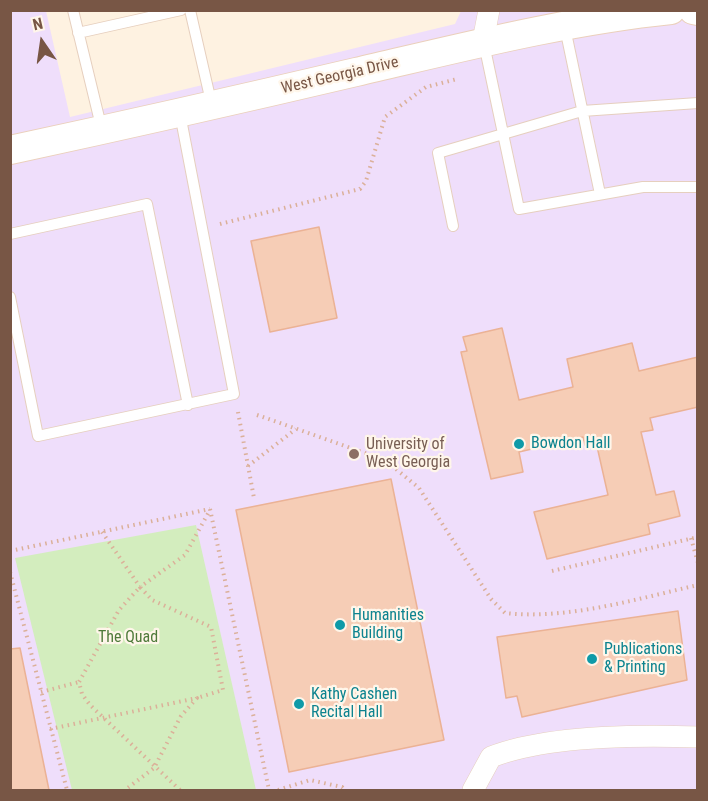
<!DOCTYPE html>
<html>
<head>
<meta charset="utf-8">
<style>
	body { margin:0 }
	#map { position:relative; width:708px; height:801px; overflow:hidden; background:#fef2e1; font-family:"Roboto Condensed",sans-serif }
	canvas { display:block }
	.frame { position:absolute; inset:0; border:12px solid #785645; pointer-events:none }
	.north { position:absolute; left:12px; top:12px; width:60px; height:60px; -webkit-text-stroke:4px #fff6ea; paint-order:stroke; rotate:347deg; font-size:16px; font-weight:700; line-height:24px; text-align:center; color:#785645 }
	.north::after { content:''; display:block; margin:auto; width:21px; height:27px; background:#785645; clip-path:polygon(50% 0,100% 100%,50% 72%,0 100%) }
</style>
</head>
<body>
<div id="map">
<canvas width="708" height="801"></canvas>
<div class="frame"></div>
<div class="north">N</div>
</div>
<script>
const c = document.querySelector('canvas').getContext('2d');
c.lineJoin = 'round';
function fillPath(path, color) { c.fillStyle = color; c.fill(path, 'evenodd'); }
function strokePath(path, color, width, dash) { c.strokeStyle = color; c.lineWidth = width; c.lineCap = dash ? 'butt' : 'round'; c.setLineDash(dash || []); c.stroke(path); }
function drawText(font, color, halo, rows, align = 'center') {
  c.font = font + ' "Roboto Condensed",sans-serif'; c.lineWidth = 4.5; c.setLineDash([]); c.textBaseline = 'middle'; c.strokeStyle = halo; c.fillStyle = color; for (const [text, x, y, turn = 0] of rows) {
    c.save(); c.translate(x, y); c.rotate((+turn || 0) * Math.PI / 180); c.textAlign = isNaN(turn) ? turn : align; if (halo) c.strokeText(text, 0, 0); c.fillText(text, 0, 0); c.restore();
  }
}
fillPath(new Path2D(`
	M10 11H46L70 117 455 24 461 11H697V790H11Z`), '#efdefb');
fillPath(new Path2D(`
	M196 525 256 790H72L15 558Z`), '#d3edbe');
const building = new Path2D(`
	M319 227 337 318 270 332 251 241Z
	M502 328 519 400 573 387 567 359 632 343 639 371 698 357V407L650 418 653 430 641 432 656 495 674 491 680 516 648 524 650 534 547 559 534 512 608 495 596 442 585 445 583 437 519 452 523 472 491 479 461 352 467 351 463 337Z
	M391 479 444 740 289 772 236 510Z
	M678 611 687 680 522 717 517 696 506 698 497 637Z
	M20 648 49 790H10V649Z`);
fillPath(building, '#f6cdb6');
strokePath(building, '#ebb295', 1.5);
const lane = new Path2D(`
	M73 10 102 130
	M190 10 212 106
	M565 28 600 194
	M78 33 181 10
	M484 44 519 209 643 187H698
	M453 226 438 153 582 111 698 103
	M10 234 147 204 188 405
	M10 297 38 436 234 394 180 114`);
const street = new Path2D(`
	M483 41 489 10
	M473 790 491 757C547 735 637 735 698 737`);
const secondary = new Path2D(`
	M693 10 698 11
	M10 150C126 125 241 99 356 72 460 48 564 21 671 10`);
strokePath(lane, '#e6cfbe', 12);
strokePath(street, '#e6cfbe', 22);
strokePath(secondary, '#ebd0bb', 30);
strokePath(new Path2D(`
	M220 224 360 189 366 181 385 117 426 87 457 79
	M238 412 254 498
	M257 415 385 460 419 488 491 599 505 613C568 620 636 599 698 585
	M248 466 296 429
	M210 509 269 790
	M102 532 140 587 185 555 210 510
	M691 538 698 563
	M10 551 210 509
	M552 571 698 537
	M10 572 67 790
	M41 692 79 682
	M50 729 197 698 181 716 154 768 125 790
	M180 790 90 705 82 694 79 682 119 610 140 587 152 600 211 627 223 690 197 698
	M278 790 310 780 342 787 345 790`), '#dbb099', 4, [1.5, 4.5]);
strokePath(lane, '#fff', 10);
strokePath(street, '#fff', 21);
strokePath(secondary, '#fff', 28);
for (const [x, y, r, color] of [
	[519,444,6,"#0f9aa8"],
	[354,454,6,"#8d6e63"],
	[340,625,6,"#0f9aa8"],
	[592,659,6,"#0f9aa8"],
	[299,704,6,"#0f9aa8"]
]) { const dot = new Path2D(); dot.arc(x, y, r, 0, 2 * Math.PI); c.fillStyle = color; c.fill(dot); strokePath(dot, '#fff6ea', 2); }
drawText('16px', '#785645', '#fff6ea', [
	["West Georgia Drive",340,76,-13]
]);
drawText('16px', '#0d838f', '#fff6ea', [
	["Bowdon Hall",531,444],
	["Humanities",352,616],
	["Building",352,634],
	["Publications",604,650],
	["& Printing",604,668],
	["Kathy Cashen",311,695],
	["Recital Hall",311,713]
], 'left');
drawText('16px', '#785e54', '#fff6ea', [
	["University of",366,445],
	["West Georgia",366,463]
], 'left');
drawText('16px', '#4f7a3a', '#fff6ea', [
	["The Quad",128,638]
]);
</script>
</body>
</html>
